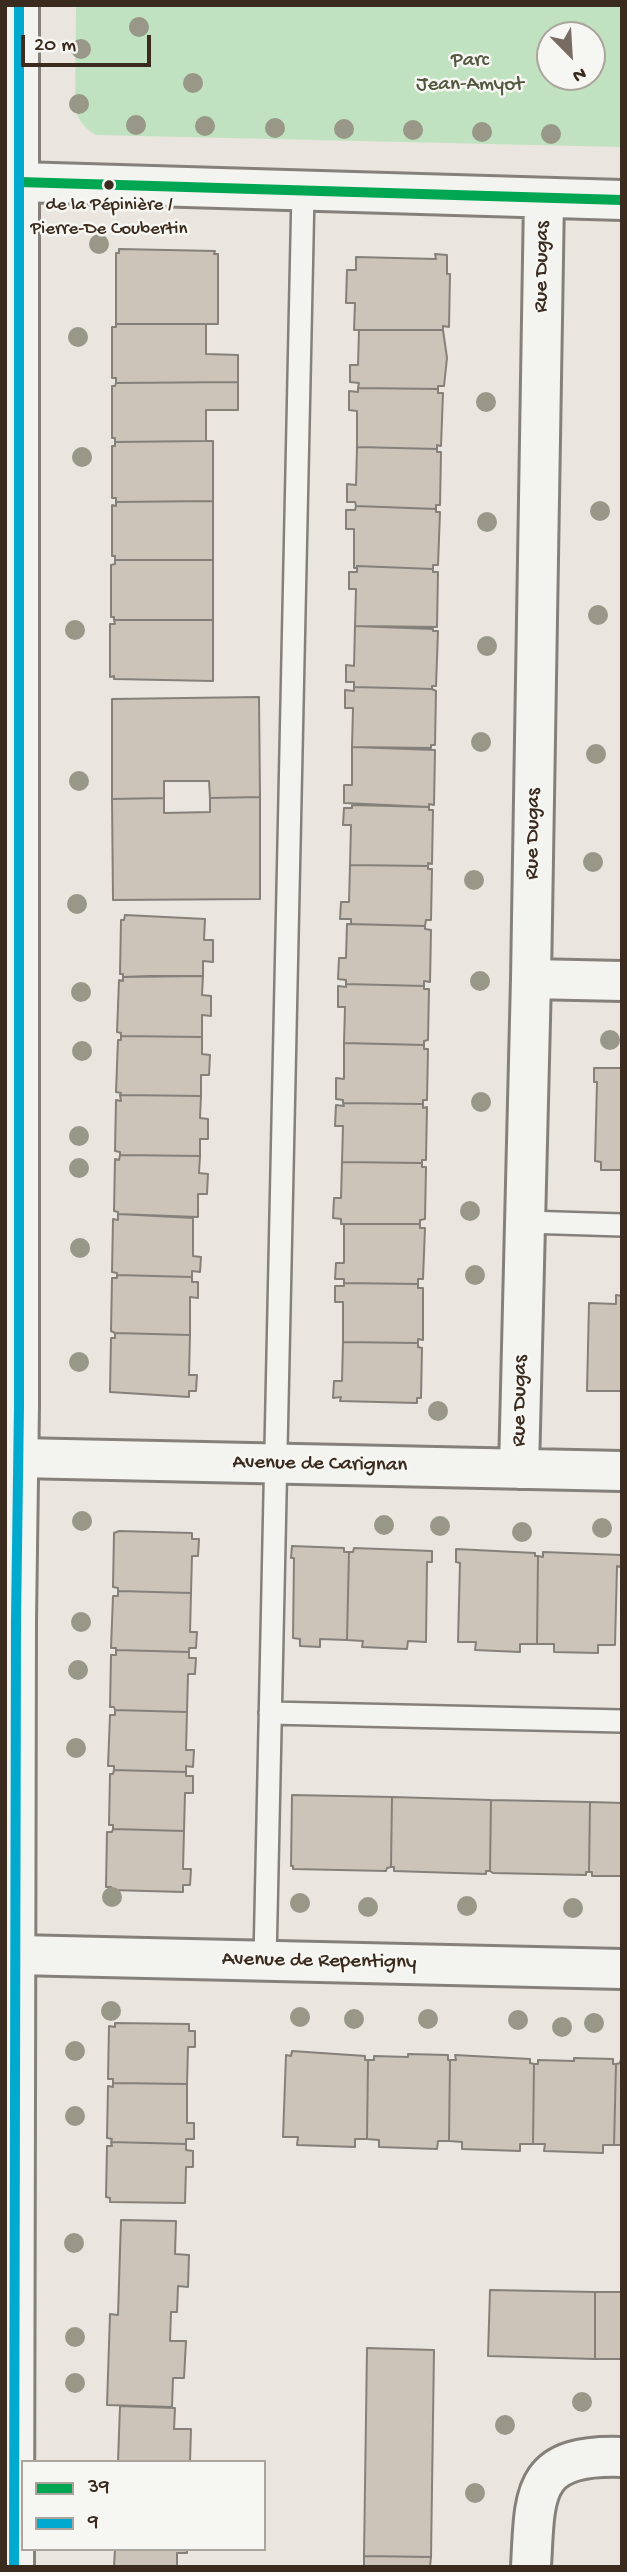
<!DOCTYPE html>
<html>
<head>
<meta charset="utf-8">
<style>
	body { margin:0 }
	#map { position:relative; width:627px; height:2572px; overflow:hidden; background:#eae6df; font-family:"Gochi Hand",sans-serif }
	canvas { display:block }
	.frame { position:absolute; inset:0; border:7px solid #3b2a1e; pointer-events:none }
	.legend { position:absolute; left:21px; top:2460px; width:245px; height:91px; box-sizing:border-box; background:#f6f6f2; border:2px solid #aba49d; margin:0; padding:9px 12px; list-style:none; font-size:21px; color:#3b2a1e }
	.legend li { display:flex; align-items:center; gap:14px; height:35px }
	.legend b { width:35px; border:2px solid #aba49d }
	.north { position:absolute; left:536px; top:21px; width:70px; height:70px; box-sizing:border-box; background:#f6f6f2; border:2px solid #aba49d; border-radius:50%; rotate:156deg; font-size:19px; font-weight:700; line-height:28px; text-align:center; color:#3b2a1e }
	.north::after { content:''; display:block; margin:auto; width:24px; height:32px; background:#786c62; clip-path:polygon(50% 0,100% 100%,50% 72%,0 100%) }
	.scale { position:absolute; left:21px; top:35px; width:130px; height:32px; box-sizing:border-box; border:4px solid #3b2a1e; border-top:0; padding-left:9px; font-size:21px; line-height:24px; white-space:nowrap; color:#3b2a1e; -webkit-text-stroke:5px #f6f6f2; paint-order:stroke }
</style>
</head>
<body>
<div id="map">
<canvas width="627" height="2572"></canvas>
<div class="frame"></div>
<ul class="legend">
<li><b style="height:9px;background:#00a651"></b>39</li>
<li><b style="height:9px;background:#00a9ce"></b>9</li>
</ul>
<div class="north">N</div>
<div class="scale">20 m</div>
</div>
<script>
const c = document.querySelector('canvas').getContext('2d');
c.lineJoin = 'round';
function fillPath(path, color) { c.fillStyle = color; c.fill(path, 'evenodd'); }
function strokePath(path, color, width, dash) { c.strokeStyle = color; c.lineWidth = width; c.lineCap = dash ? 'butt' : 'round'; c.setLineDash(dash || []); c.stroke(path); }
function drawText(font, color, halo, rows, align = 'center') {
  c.font = font + ' "Gochi Hand",sans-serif'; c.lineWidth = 5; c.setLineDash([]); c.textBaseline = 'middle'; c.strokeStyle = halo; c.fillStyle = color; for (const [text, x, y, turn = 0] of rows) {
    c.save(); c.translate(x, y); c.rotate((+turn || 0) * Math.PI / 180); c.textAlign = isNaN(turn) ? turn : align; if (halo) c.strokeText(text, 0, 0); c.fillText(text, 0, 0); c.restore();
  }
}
fillPath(new Path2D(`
	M76 5H622V147L96 135C85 128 79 122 75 109ZM550 35H592V77H550Z`), '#c1e2c0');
const building = new Path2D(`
	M119 249 215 251 214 254H218V324H116V253H119Z
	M435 254 447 255V274H450L449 327 443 326V330H354L355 303H346L347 270H356V257L436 259Z
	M116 324H206V354L238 355V382L116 383V378H112V327H116Z
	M359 330H443L447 358 444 386H438V389L358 388 359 383 350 382V365H358Z
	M238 382V410H206V441L115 442V438H112V386H115L116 383Z
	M358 388 438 389V393H443L441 446 437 445V449L357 447V411L349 410V391L358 392Z
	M206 441H213V501L116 502V498H112V446H115V442Z
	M357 447 437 449V452H441L440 505H436V509L356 506 355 502H347V484L356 485Z
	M213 501V560H115V556H112V505L116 506V502Z
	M356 506 436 509V512H440L438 565H433V569L357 566V568H354V529H346V510H355Z
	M115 560H213V620H114V617H111V565L115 564Z
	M357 566 433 569V572H438L437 627 355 626 356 589H349V572H357Z
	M114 620H213V681L114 679V676L110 677V624H115Z
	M355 626 433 629V631H438L436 686H432V689L354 687V682H346V665L354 666Z
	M354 687 432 689 436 691 435 745H431V748L352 747 353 708H345V690L354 691Z
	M259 697 260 797 210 798 209 781H164V798L112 799V699Z
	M352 747 435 750 434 805 429 804V807L344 803V785H352Z
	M260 797V899L113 900 112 799 164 798V813L210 812V798Z
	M352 805 429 807V810H433L432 864 428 863V866L350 865 351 825H343L344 808H352Z
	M350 865 428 866V869H432L431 920H426L425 926 351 924V919H340L341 902H349Z
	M125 915 205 919 204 940H213V962L203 961V976L123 977V974H120L121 920H124Z
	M347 924 425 926V929L431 930 430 982 424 981V986L346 984V980L338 979 339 958H346Z
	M149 976H203L202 995 211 996V1016L202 1015V1037L121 1036V1033L117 1032 119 980 123 981V977Z
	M346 984 424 986V989H429L428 1040 424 1041V1045L344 1043 345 1007H338V986L346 987Z
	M121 1036 202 1037V1054L210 1055 209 1075H201V1096L120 1095 121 1093 116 1092 118 1040H121Z
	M344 1043 424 1045V1049H428L427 1100H423V1104L343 1103V1100L336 1099V1078L344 1079Z
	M594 1068H622V1170H601V1162L595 1161 597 1082H594Z
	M120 1095 201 1096 200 1118 208 1119V1139H200V1156L120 1155V1152L115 1151 116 1100 121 1101Z
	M343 1103 423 1104V1108L427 1107 426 1160H422V1163L342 1162 343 1126H335L336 1105 344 1106Z
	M120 1155 200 1156 199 1173 208 1174 207 1194H198V1217L118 1214V1212L114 1211 115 1159 119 1160Z
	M342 1162 422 1163V1167H426L425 1219 420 1220V1224H341V1219L333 1218 334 1198H341Z
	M118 1214 193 1218V1256L201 1257 200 1272 192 1271V1277L117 1275V1273L112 1272 113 1219 118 1220Z
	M344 1224H420V1228H425L423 1279H418V1284L344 1283V1279H335L336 1263H344Z
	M117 1275 192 1277V1282H198V1298L190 1297V1335L115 1333 111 1331 112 1278H117Z
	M344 1283 418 1284V1288H423V1340L418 1339V1343L343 1342V1302H335V1286H344Z
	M616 1295 622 1296V1391H587L589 1303 616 1304Z
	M115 1333 190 1335 189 1375H197L196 1391H189V1397L110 1392 111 1338H115Z
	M343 1342 418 1343V1347L422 1348 421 1398H417V1403L340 1401 341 1397 333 1398 334 1381H342Z
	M119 1531 192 1533V1539H199L198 1556H192L191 1593 118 1591V1588L113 1587 114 1533Z
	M292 1546 344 1548V1552H349L347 1640 320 1639V1647L300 1646V1639L293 1638 294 1558H291Z
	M354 1548 432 1551V1562H427L426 1642 408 1641 407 1649 362 1647 363 1641 347 1640 349 1552H353Z
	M456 1549 535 1553V1556H538L537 1644H520V1652L475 1650 476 1642H458L460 1563 456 1562Z
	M543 1552 622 1555 621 1567 617 1566 615 1645H598V1653L554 1652V1644H537L538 1556 543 1557Z
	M118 1591 191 1593 190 1632H197L196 1648H189V1652L116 1650V1648H111L113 1596H118Z
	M116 1650 189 1652V1658H196L195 1674H188L187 1712 115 1710 114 1707H110L111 1655H116Z
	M115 1710 187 1712 186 1750H194L193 1767 186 1766V1772L114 1770V1766H108L110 1715H115Z
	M114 1770 186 1772V1776H193V1793H185L184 1831 113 1829V1825H109L110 1774H113Z
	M292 1795 392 1797 391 1867 387 1868 386 1871 293 1869V1866H291Z
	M392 1797 491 1800 490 1871H486V1874L394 1871V1867H391Z
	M491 1800 590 1802 589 1872H586V1875L493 1873 490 1871Z
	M590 1802 622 1803V1876H592V1872H589Z
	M113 1829 184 1831 183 1869H191L190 1885H183V1892L111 1890V1887H106L107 1832H112Z
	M115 2023 189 2024V2031H195V2047H188L187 2084 113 2083V2079H108L109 2026 115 2027Z
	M292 2051 365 2056V2060H368L367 2139H355V2147L297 2145 298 2137H283L286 2055 291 2056Z
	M408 2054 448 2055V2060H450L449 2141H438L437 2149 379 2147V2140L367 2139 368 2060H374V2056L408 2057Z
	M455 2055 530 2059V2063L534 2064 533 2144H520V2151L462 2149V2142L449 2141 450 2060H456Z
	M574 2058 613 2059V2064H616L614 2145H603V2153L544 2151 545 2144H533L534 2064H538V2060L574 2061Z
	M621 2059 622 2145H614L616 2064 620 2063Z
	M113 2083 187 2084V2123H194V2139H186V2144L111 2142 112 2139 107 2138 108 2086 113 2087Z
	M111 2142 186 2144V2150L193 2151V2167H186L185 2203 110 2202V2198L106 2197 107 2146H112Z
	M121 2220 176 2221 175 2254 189 2255 188 2287 178 2286 177 2312H171L170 2341H186L184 2378H173L172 2407 107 2405 110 2314 118 2315Z
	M490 2290 595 2292V2359L488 2356Z
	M595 2292H622V2359H595Z
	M367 2348 434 2350 431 2557 364 2556Z
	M120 2406 175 2408 174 2429H191L190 2462H118Z
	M115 2549H187V2553H177V2567H114Z
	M364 2556 431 2557 430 2567H364Z`);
fillPath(building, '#ccc4b9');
strokePath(building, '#85807a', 2);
const lane = new Path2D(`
	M525 1222 622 1225
	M270 1713 622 1721
	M265 1960 303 192`);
const street = new Path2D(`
	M19 182 622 200
	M531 979 622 981
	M19 1458 622 1471
	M519 1469 531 979 544 199
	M17 1955 622 1969
	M531 2567C535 2492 531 2454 622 2457`);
const secondary = new Path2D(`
	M14 2567 16 1620 19 1406V5`);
strokePath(lane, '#85807a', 26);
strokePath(street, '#85807a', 44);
strokePath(secondary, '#85807a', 44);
strokePath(lane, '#f3f3f0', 21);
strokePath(street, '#f3f3f0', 38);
strokePath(secondary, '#f3f3f0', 38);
strokePath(new Path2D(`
	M19 182 622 200`), '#00a651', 10);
strokePath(new Path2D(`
	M14 2567 16 1620 19 1406V5`), '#00a9ce', 10);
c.fillStyle = '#989788';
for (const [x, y] of [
	[139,27],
	[81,49],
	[193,83],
	[79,104],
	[136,125],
	[205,126],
	[275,128],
	[344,129],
	[413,130],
	[482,132],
	[551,134],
	[99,244],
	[78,337],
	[486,402],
	[82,457],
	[600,511],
	[487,522],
	[598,615],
	[75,630],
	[487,646],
	[481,742],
	[596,754],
	[79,781],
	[593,862],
	[474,880],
	[77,904],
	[480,981],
	[81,992],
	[610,1040],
	[82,1051],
	[481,1102],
	[79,1136],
	[79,1168],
	[470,1211],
	[80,1248],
	[475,1275],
	[79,1362],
	[438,1411],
	[82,1521],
	[384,1525],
	[440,1526],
	[602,1528],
	[522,1532],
	[81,1622],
	[78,1670],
	[76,1748],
	[112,1897],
	[300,1903],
	[467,1906],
	[368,1907],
	[573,1908],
	[111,2011],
	[300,2017],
	[354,2019],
	[428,2019],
	[518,2020],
	[594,2023],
	[562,2027],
	[75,2051],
	[75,2116],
	[74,2243],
	[75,2337],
	[75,2383],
	[582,2402],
	[505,2425],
	[475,2493]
]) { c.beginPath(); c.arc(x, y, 10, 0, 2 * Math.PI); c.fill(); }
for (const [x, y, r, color] of [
	[109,185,6,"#3b2a1e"]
]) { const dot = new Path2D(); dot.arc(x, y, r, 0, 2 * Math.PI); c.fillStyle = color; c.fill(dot); strokePath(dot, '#f6f6f2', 2.5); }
drawText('19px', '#3b2a1e', '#f6f6f2', [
	["de la Pépinière /",109,206],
	["Pierre-De Coubertin",109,230]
]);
drawText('21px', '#545740', '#f6f6f2', [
	["Parc",470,62],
	["Jean-Amyot",470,86]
]);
drawText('21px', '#3b2a1e', '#f6f6f2', [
	["Rue Dugas",543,267,-89],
	["Rue Dugas",534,834,-89],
	["Rue Dugas",521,1401,-89],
	["Avenue de Carignan",320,1465,1],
	["Avenue de Repentigny",319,1962,1]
]);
</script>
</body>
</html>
